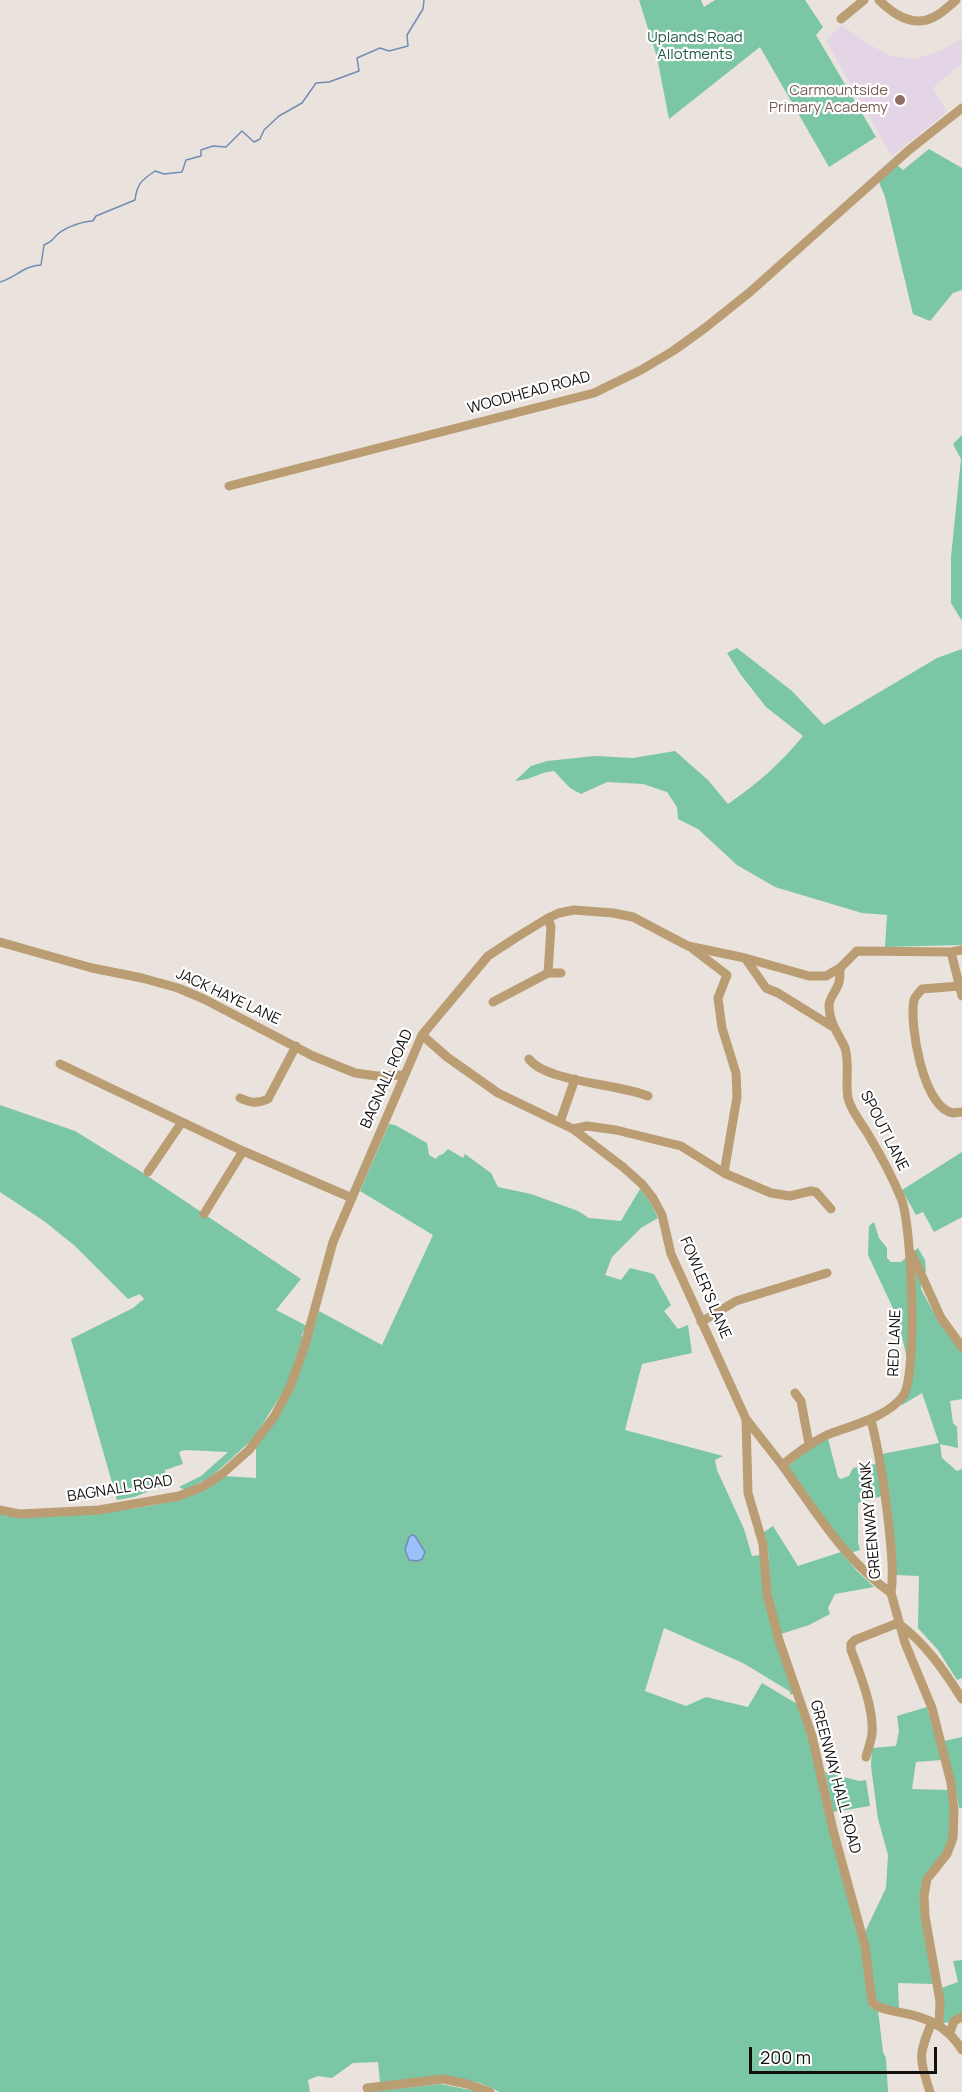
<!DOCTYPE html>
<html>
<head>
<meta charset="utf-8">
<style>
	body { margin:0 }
	#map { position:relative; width:962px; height:2092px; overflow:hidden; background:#eae2dd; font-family:Manrope,sans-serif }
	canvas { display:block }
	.scale { position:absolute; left:749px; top:2047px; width:188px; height:27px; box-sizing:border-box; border:3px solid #12100e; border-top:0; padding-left:8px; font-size:18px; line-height:21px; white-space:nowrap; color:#12100e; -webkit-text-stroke:4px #fff; paint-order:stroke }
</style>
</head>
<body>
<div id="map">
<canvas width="962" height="2092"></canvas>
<div class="scale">200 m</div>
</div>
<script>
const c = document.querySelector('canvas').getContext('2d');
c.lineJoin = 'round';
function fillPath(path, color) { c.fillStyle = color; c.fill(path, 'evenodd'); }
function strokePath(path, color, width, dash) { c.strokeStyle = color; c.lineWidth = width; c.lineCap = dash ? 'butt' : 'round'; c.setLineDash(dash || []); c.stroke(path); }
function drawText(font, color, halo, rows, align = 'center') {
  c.font = font + ' Manrope,sans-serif'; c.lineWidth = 4.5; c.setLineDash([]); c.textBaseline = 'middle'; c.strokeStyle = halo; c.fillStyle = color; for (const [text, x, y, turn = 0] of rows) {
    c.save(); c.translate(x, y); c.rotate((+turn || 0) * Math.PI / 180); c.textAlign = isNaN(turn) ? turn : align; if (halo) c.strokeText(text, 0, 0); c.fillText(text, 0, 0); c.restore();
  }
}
fillPath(new Path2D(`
	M841 25 870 45 891 56 915 59 942 50 962 38V63L933 88 947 112 892 156 826 41Z`), '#e3d4e6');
fillPath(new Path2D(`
	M639 0H701L704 7 715 0H805L823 27 816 35 876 137 829 167 760 47 669 119 657 57Z
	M929 149 962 168V290L953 293 930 321 913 314 885 197 879 182 897 165 903 170Z
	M962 435V621L951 603V557L961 459 953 444Z
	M737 648 792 691 824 725 937 658 962 649V945L885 947 887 915 862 913 775 887 737 865 698 829 678 819 677 807 667 792 643 784 607 782 581 794 570 788 554 771C540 772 531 780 515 781L531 766 547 761 595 756 633 758 675 751 708 780 728 804C758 783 780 764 803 736L766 707 741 675 727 653Z
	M0 1105 75 1131 140 1171 301 1279 276 1310 307 1326 302 1334V1342L287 1385 254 1438 211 1477 185 1490 179 1487 201 1476 228 1452 185 1450 179 1452 183 1464 165 1470V1485L134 1497 117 1500 71 1339 133 1308 144 1299 140 1294 128 1299 75 1246 44 1221 0 1192Z
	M389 1124 395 1125 427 1143 429 1155 436 1159 438 1156 443 1154 448 1149 463 1158 465 1154 491 1173 498 1187 531 1194 578 1211 589 1218 621 1221 640 1189 649 1200 658 1218 641 1228 612 1257 605 1275 621 1280 630 1268 654 1274 671 1305 664 1311 678 1329 688 1325 692 1353 642 1364 625 1430 723 1456 715 1460 717 1470 744 1529 752 1556 760 1555 764 1584 793 1694 791 1695 789 1691 743 1663 664 1628 645 1691 686 1706 706 1697 748 1707 762 1683 799 1705 813 1751 865 1958 869 2003 871 2008 878 2010 883 2052 886 2058 888 2092H499C464 2070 419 2080 380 2083L378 2062 353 2063 332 2078 318 2076 308 2080 310 2092H0V1513L115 1511 150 1506 183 1499 223 1476 256 1478V1444L301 1365 319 1311 382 1345 433 1235 360 1191Z
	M962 1152V1217L934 1232 923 1212 916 1215 902 1190Z
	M874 1222 879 1238 887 1248V1258L891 1262H901L918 1248 925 1260 926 1271 921 1279V1289L937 1319 962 1351V1399L950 1401 953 1423 957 1427 958 1448 940 1444 942 1458 957 1471 962 1469V1678L957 1680 938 1650 918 1628 919 1576 896 1575 882 1454 939 1443 922 1393 902 1405 901 1403C909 1390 914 1381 913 1366L908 1363 898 1319 868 1255 869 1226Z
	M828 1439 838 1477 841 1479 849 1476 853 1468 876 1464 882 1496 858 1503V1542L860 1550 850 1553C830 1523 807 1497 788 1466L816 1444Z
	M773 1526 798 1566 841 1552 857 1571 874 1587 835 1594 828 1608 830 1614 809 1625 781 1634 771 1596 768 1548 764 1532Z
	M927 1707 942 1760 916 1762 912 1789 948 1790 951 1811 950 1837 943 1856 922 1890 935 1984 898 1983 899 2009 875 2004 865 1932 886 1888 888 1855 878 1819 871 1766 872 1748 896 1746 899 1731 897 1716Z
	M962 1737V1808H959L955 1784 944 1741Z
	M825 1772 859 1781 866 1780 870 1806 833 1812Z
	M962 1960V2015L951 2022 943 2023 941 1988 958 1982 953 1961Z
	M440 2084 481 2092H368Z`), '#7bc6a4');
const water = new Path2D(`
	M412 1535 415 1536 425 1552 422 1559 418 1561 409 1560 405 1550 409 1537Z`);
fillPath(water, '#9cc1fa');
strokePath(water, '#738cb3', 1.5);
strokePath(new Path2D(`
	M0 282C15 278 25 265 41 265L44 245C54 241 52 239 59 233 67 227 83 221 93 221L96 216 135 200C137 183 142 180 155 171L164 174 182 172 186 160 201 156V150L213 146 226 147 242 131 254 142 260 139 264 130 279 116 302 103 316 83 329 82 359 71 357 58 380 48 389 51 408 46 407 35 423 9 424 0`), '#738cb3', 1.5);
strokePath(new Path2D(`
	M879 0C893 14 913 28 934 17 942 13 949 6 956 0
	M841 19 864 0
	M229 486 594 393 641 370 673 351 705 328 750 292 909 150 962 108
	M548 918 551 927 548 973
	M0 942 92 968 142 978 178 988 204 999 313 1056 355 1073 377 1076 404 1075
	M693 949 727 975 718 998 722 1028 736 1073 737 1097 724 1173
	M951 952 962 996
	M745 958 766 988 778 993 833 1027
	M960 986 922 989C919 993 915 996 914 1000 909 1024 923 1108 953 1113 953 1113 961 1112 962 1112
	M493 1002 548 973H561
	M422 1035 447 1057 498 1093 573 1129 623 1167 642 1184 653 1198 662 1215 671 1254 746 1419 782 1465C796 1454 810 1443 827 1435 850 1426 888 1417 903 1396 918 1376 912 1223 901 1198 892 1176 880 1154 868 1134 861 1122 851 1111 848 1098 845 1081 850 1064 845 1048 839 1034 829 1023 829 1006 829 997 837 991 839 982 840 978 840 972 840 968
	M529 1059C546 1082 620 1084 648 1096
	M60 1064 243 1151 352 1198
	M240 1098C251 1103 257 1104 268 1099L296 1046
	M560 1122 575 1079
	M573 1129 587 1126 616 1130 681 1146 724 1173 771 1193 790 1196 811 1191 816 1192 831 1209
	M148 1172 182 1122
	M204 1214 243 1151
	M912 1254 941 1318 962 1347
	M701 1322 736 1301 827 1273
	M795 1393 801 1401 809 1444
	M746 1419 748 1493 763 1544 767 1594 779 1640 812 1736 833 1830 865 1946 872 2002C878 2009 889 2010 898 2012 926 2017 947 2025 962 2050
	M871 1420C880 1455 885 1491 889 1527 891 1549 894 1571 891 1593
	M782 1465C815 1510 844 1560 891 1593
	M0 1510 19 1514 99 1510 179 1496 202 1487 222 1474 249 1450 274 1417 290 1387 304 1348 333 1242 422 1035 488 956 517 937 548 918 559 913 574 910 613 913 633 917 688 946 745 958 809 976H826L840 968 857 951 951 952 962 950
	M891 1593 905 1643 932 1708 951 1783 954 1810 953 1838 947 1854 927 1879 924 1896 925 1916 940 2001 939 2025
	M866 1757C868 1750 871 1741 872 1734 874 1708 860 1674 851 1650V1644L855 1640 898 1623C925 1643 944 1670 962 1699
	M950 2032 954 2021 962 2017
	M367 2088 443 2079 467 2084 490 2092
	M930 2092C919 2057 918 2056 932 2022`), '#bb9d73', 9);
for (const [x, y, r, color] of [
	[900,100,6,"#8d6e63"]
]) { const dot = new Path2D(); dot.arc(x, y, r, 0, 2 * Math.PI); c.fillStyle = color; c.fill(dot); strokePath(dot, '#fff', 2); }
drawText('15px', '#215b44', '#fff', [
	["Uplands Road",695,38],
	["Allotments",695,55]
]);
drawText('15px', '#785e54', '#fff', [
	["Carmountside",888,91],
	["Primary Academy",888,108]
], 'right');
drawText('15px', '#12100e', '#fff', [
	["WOODHEAD ROAD",529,393,-15],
	["JACK HAYE LANE",228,997,25],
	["BAGNALL ROAD",387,1079,-66],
	["SPOUT LANE",884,1131,63],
	["FOWLER'S LANE",705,1288,67],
	["RED LANE",895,1343,-88],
	["BAGNALL ROAD",120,1489,-9],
	["GREENWAY BANK",871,1520,-95],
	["GREENWAY HALL ROAD",835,1777,75]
]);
</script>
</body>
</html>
